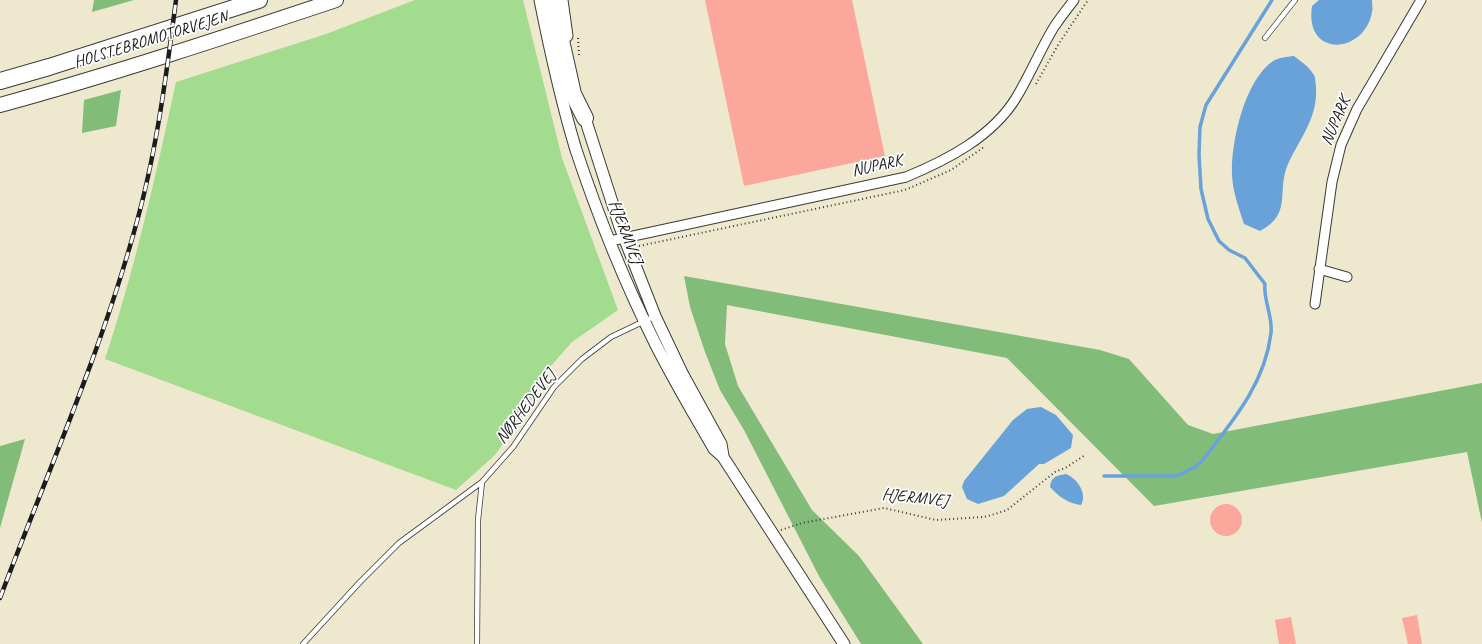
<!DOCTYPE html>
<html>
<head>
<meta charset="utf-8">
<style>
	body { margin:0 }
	canvas { display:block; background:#ede8ce }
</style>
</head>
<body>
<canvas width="1482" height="644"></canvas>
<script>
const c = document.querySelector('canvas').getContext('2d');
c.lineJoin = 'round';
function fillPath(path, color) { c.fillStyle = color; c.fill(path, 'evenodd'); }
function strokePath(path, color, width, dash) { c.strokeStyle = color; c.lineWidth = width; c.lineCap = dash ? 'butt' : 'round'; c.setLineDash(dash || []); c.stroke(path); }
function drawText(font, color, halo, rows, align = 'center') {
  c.font = font + ' Caveat,sans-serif'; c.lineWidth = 3.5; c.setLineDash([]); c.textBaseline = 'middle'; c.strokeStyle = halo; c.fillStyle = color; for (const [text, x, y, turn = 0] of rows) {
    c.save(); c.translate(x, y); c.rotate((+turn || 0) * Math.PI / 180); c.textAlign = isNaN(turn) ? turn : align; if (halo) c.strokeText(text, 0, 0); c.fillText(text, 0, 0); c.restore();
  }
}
fillPath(new Path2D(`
	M415 0H523L562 158 618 310 572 342 542 376 531 404 495 455 456 490 105 359C135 268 156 175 176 82L326 34Z`), '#a3dc8e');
fillPath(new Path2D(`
	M94 0H134L92 12Z
	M121 90 116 126 82 133 84 100Z
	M684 276 1100 350 1129 359 1188 425 1213 434 1482 383V523L1467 452 1154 506 1007 358 727 305 725 344 738 386 812 510 859 556 923 644H861L820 578 744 430 720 390 705 352 690 307Z
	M25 439 0 528V446Z`), '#82bc79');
fillPath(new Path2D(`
	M1319 0H1372C1372 4 1373 9 1372 12 1365 54 1304 59 1312 6Z
	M1294 56C1302 62 1309 67 1314 75 1316 79 1315 83 1316 87 1318 118 1300 138 1288 164 1276 191 1293 214 1260 231L1244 224C1239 208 1232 190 1232 173 1231 141 1245 80 1273 61 1280 57 1287 57 1294 56Z
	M1041 407 1056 415 1073 435 1071 448 1044 464H1039L1004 496 978 504 967 499 962 487 964 481 1013 420 1027 409Z
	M1066 474C1077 478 1088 494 1081 505 1069 504 1058 496 1050 487 1052 476 1056 476 1066 474Z`), '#68a2d8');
strokePath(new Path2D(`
	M1104 476H1177L1195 467 1202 461C1232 422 1265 384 1271 333 1273 316 1263 300 1265 284L1245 258 1229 250 1219 241 1208 219 1201 189 1199 155 1200 127 1206 105 1272 0`), '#68a2d8', 3.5);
fillPath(new Path2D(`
	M705 0H852L885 156 744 186Z
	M1210 520a16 16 0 1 1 32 0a16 16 0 1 1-32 0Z
	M1417 615 1422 644H1408L1402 618Z
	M1291 617 1296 644H1279L1275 620Z`), '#fca79b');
const service = new Path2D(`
	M1265 38 1295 0
	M482 482 513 447 554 387 582 359 611 337 655 316
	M303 644 360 582 399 543 482 482 478 520 477 644`);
const minor = new Path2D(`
	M610 241 906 177C947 160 992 137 1016 98 1030 75 1040 50 1054 27 1060 18 1067 9 1074 0
	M1319 269 1347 277
	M1315 304 1332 182 1341 145 1357 109 1421 0`);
const tertiary = new Path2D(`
	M540 0C550 50 561 101 576 150 598 216 624 281 655 343 673 379 694 414 714 449L723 457 844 644
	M562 0 567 36
	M583 112 620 227 655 316 683 375 721 444 723 456`);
const primary = new Path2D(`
	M0 105C113 74 225 37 336 0`);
const motorway = new Path2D(`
	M552 0 573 94 585 118
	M0 81 49 67 259 0`);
strokePath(service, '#3b3b37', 6);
strokePath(minor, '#3b3b37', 11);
strokePath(tertiary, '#3b3b37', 13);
strokePath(primary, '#3b3b37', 16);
strokePath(motorway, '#3b3b37', 18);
strokePath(new Path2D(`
	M578 38 579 55
	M1036 84 1058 45 1088 0
	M1338 126 1343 113
	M639 246 905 190 951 170 984 147
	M781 530 802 523 884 508 936 520 984 517 995 514 1007 510 1055 472 1067 467 1085 455`), '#3b3b37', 2, [1, 3]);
strokePath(service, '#fff', 4.5);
strokePath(minor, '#fff', 9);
strokePath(tertiary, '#fff', 11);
strokePath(primary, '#fff', 14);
strokePath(motorway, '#fff', 16);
const rail = new Path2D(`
	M0 598C46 476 99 357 134 232 156 156 166 78 176 0`);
strokePath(rail, '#1c1c1c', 4.5);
strokePath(rail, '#fff', 3, [9]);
drawText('17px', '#1c1c1c', '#fff', [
	["HOLSTEBROMOTORVEJEN",151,40,-17],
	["NUPARK",1336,121,-67],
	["NUPARK",877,166,-13],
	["HJERMVEJ",625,232,69],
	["NØRHEDEVEJ",526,407,-53],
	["HJERMVEJ",915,498,6]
]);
</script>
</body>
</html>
